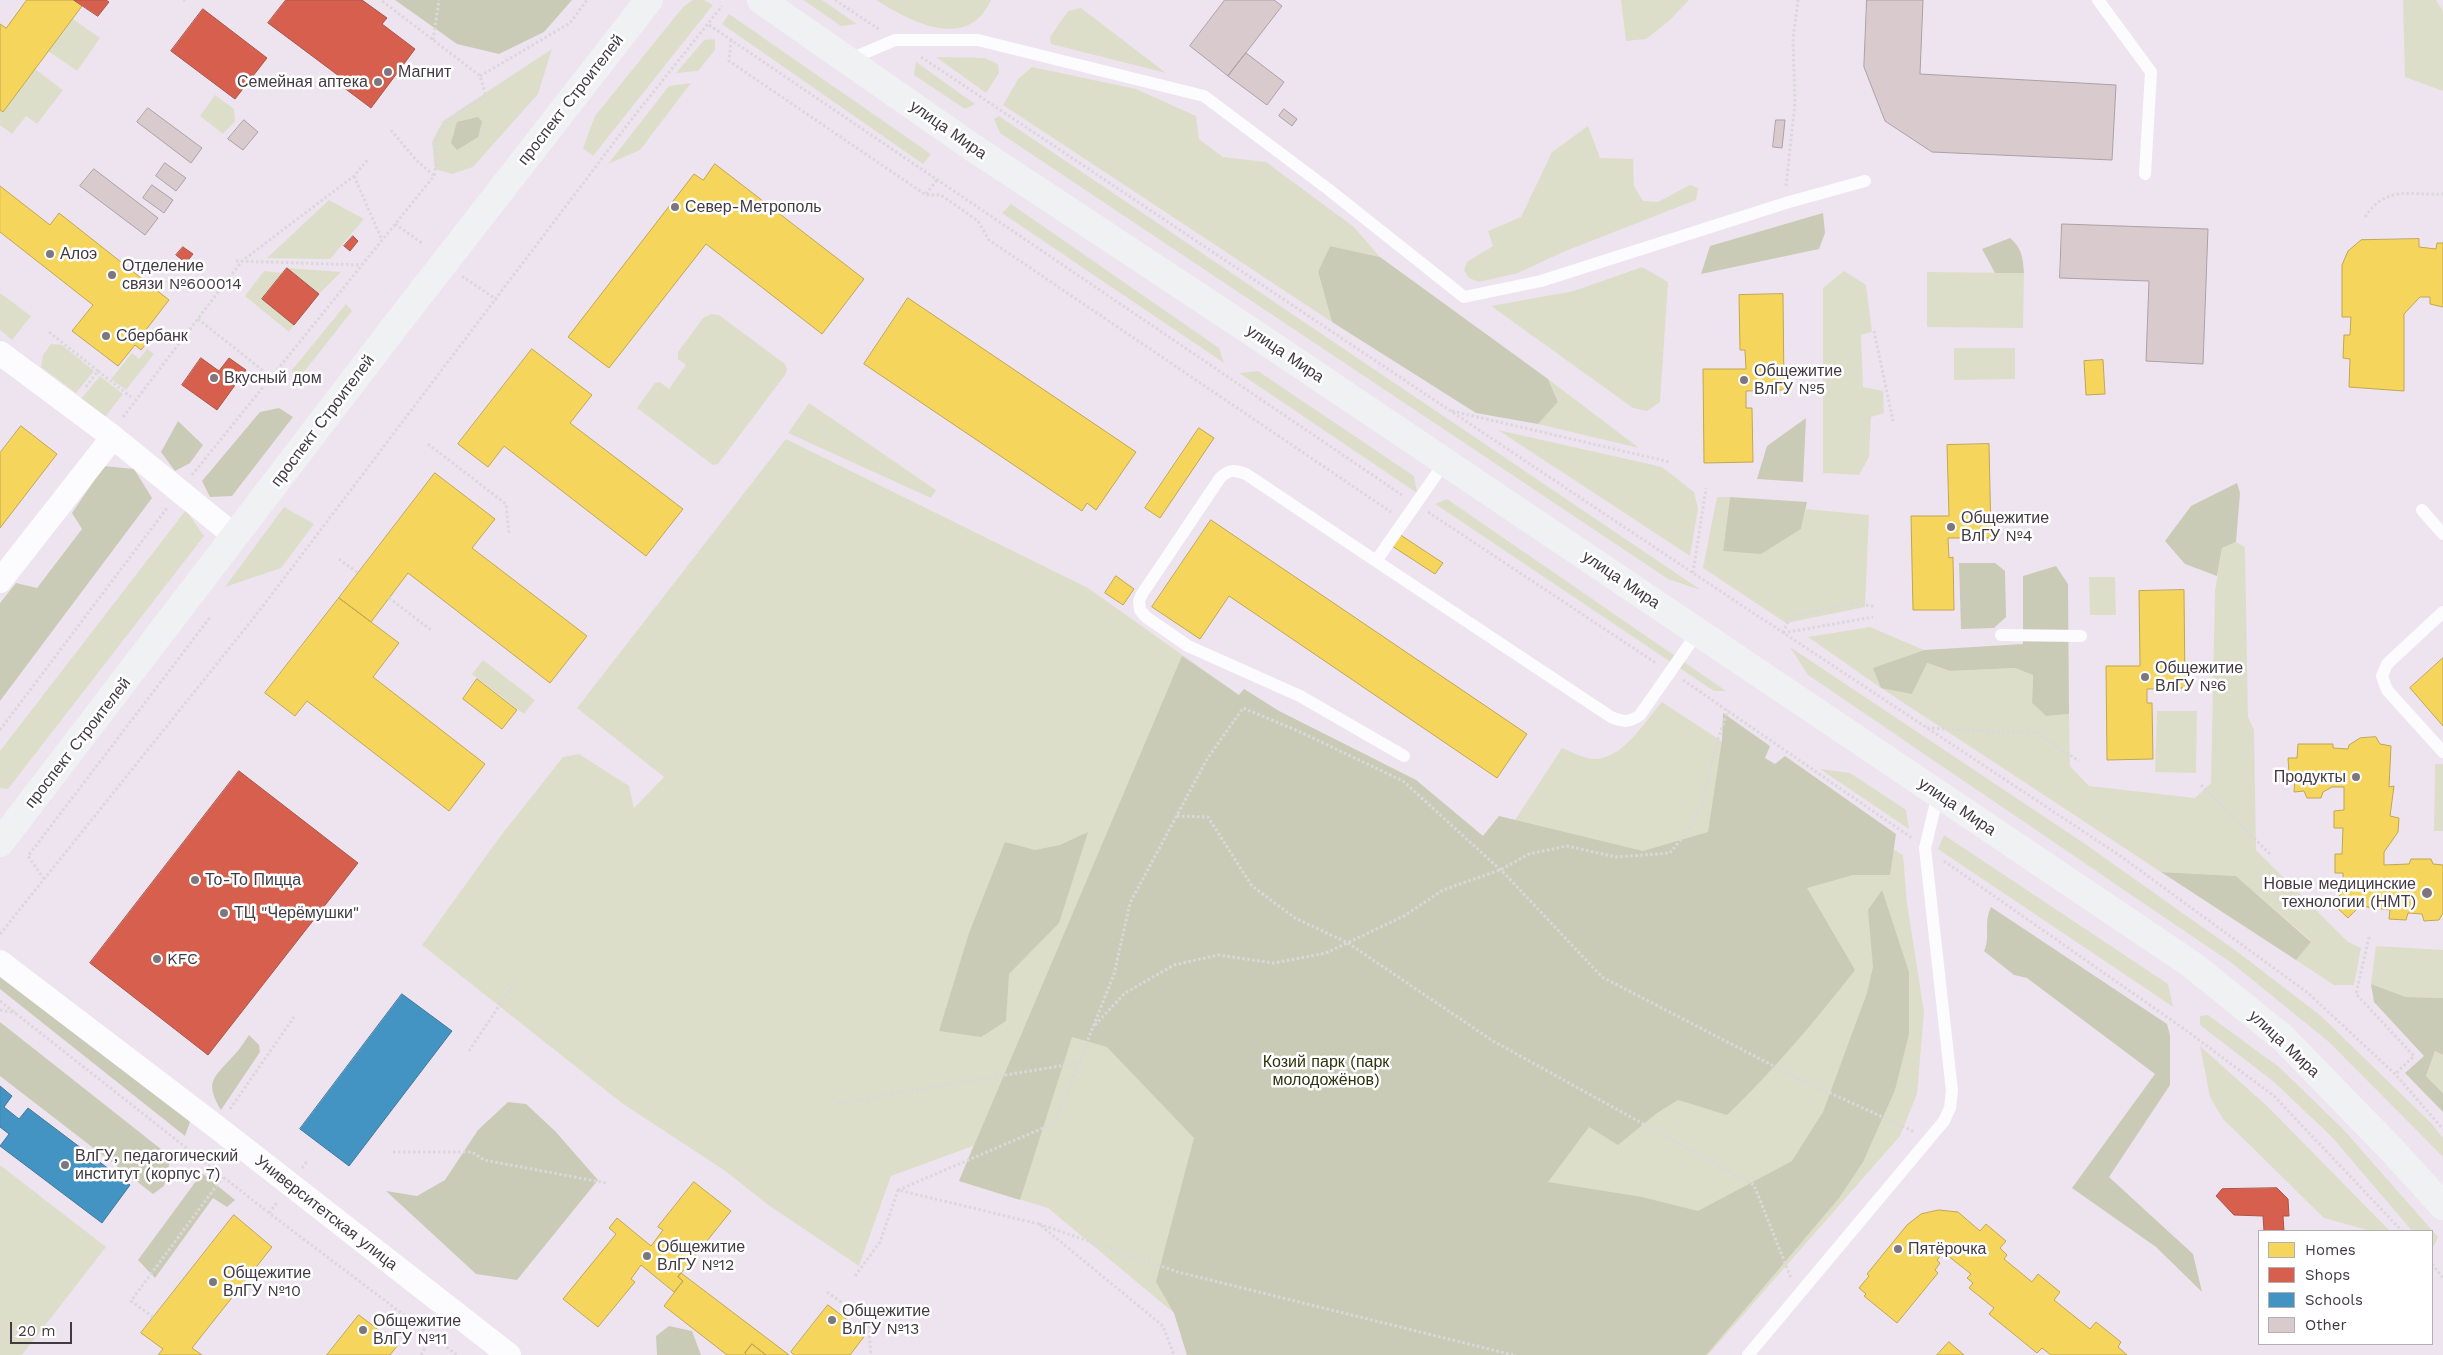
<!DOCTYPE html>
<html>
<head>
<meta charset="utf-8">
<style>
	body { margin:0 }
	#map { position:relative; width:2443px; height:1355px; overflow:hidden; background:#eee4ef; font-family:"Work Sans",sans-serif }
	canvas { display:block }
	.legend { position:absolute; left:2258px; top:1230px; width:175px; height:115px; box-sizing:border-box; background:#fff; border:1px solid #b3b0b3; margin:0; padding:6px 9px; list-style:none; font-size:15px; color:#413a41 }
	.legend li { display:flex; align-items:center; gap:10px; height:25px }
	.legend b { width:25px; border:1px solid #b3b0b3 }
	.scale { position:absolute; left:10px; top:1322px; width:62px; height:22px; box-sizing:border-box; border:2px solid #413a41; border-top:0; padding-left:6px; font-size:15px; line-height:18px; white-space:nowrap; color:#413a41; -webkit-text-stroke:4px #fff; paint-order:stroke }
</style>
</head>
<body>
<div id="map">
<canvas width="2443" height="1355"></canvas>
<ul class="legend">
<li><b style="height:14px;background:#f6d55c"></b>Homes</li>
<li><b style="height:14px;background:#d6604d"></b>Shops</li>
<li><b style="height:14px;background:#4393c3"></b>Schools</li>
<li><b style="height:14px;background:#d9cacd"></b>Other</li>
</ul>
<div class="scale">20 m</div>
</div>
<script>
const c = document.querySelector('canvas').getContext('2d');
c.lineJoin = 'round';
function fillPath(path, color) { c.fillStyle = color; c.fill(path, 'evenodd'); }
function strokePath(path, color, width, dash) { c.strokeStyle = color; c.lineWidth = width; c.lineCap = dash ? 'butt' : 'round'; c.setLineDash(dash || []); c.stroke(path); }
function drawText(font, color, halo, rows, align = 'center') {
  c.font = font + ' "Work Sans",sans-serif'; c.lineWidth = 5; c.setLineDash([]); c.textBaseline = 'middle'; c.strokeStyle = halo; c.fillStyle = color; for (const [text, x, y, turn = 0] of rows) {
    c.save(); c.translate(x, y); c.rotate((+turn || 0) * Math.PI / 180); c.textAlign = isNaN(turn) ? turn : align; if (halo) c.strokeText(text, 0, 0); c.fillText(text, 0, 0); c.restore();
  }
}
fillPath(new Path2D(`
	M693 0H704L713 5 593 156 583 148 595 116 683 7Z
	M803 0H822L857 24 841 26Z
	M876 0H991C967 53 910 21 876 0Z
	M1621 0H1689L1669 21 1646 39 1626 41Z
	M2403 0H2436L2443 11V91L2405 77Z
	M1081 8 1166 73 1051 44 1050 37 1068 11Z
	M729 14 931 154 923 164 722 24Z
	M73 19 100 38 77 71 48 51Z
	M715 39V50L698 71 676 73 704 40Z
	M552 49 538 94 473 167 452 174 435 169 432 142 443 121Z
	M936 57 985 58 998 64 999 73 986 93Z
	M916 62 975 104 965 109 914 75Z
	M1032 67 1136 89 1196 116 1199 139 1223 157 1266 162 1354 227 1380 257 1330 246 1318 273 1332 322 1003 105 1018 79Z
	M35 69 63 90 37 124 26 116 12 134 0 125V110L3 112Z
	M691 83 640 150 608 164 669 86Z
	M215 95 234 109 235 121 223 134 200 116Z
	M999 116 1701 590 1668 579 1000 133 994 119Z
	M1588 126 1600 158 1633 159 1634 186 1643 201 1658 202 1690 185 1698 188 1696 200 1563 252 1518 273 1479 282 1469 278 1464 270 1467 262 1493 246 1488 231 1521 217 1552 152Z
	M329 200 364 219 330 259 267 258Z
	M1011 204 1219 348 1224 363 1002 213Z
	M1642 267 1668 282 1660 402 1647 411 1633 408 1491 306 1574 291Z
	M287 268 341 272 319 294Z
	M264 271 283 273 262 299 294 325 289 332 245 296Z
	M1844 271 1866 285 1872 332 1861 335 1863 387 1883 391 1884 413 1871 417 1869 457 1859 475 1823 473V288Z
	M1927 272 2024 273 2023 328 1927 327Z
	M0 293 31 316 12 340 0 330Z
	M346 304 352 311 296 382 292 370Z
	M711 314 719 315 785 364 787 369 785 375 718 464 713 465 637 408 655 383 660 382 669 389 686 365 678 359V352L703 318Z
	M51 344 62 345 94 371 76 393 41 367 43 355Z
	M1954 348H2015V379L1954 380Z
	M147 349 154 354 126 390 111 379 132 353 139 359Z
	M1258 371 1414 476 1417 493 1239 373Z
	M100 376 123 394 105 417 81 399Z
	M1548 379 1639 448 1538 424 1558 402Z
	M809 403 936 490 931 498 788 433Z
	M1498 430 1662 467 1694 492 1698 509 1690 556Z
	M786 439 1088 588 1239 695 1244 689 1279 711 1416 780 1483 836 1499 816 1515 820 1562 748C1572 752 1584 759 1595 759 1624 758 1645 721 1662 702L1828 811 1903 855 1907 903 1924 1012 1917 1094 1900 1136 1708 1355H1187L1174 1313 1048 1208 959 1181 973 1146 891 1176 859 1266 767 1204 724 1170 623 1104 422 945 499 838 563 757 579 754 629 786 634 808 664 777 577 708Z
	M1717 497H1730L1723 550 1801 529 1806 509 1869 515 1865 607 1786 623 1703 568Z
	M1447 499 1726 691H1714L1435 504Z
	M284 507 314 524 281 568 225 587Z
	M186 510 204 536 8 789 0 788V751Z
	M2236 542 2245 547 2248 717 2254 730 2256 850 2348 942 2361 948 2354 985H2334L2296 960 2311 941 2236 876 2161 872 1881 688 1808 637 1870 627 1924 650 1874 668 1912 694 1926 663 1950 671 2015 668 2033 675 2032 703 2046 716 2069 714 2070 766 2089 786 2195 798 2211 783 2215 591 2222 548Z
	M2089 577H2115L2116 615H2090Z
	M1790 647 2088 846 2239 953 2321 1016 2432 1124 2443 1138V1157L2329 1042 2233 964 1808 675Z
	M483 660 535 700 524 714 472 674Z
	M2157 711H2197L2196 773 2155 772Z
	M2435 764H2443V831H2434Z
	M1820 769 1850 773 1906 810 1909 829Z
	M1944 835 2168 984 2173 1007 1938 849Z
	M2376 946 2443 950V998L2406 997 2371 984Z
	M2208 1015 2279 1067 2343 1129 2438 1237 2434 1246H2432V1231H2412L2332 1137 2274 1082 2200 1025V1016Z
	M2200 1046 2267 1106 2390 1231H2371L2324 1218 2223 1119 2210 1097Z
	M2435 1051 2443 1055V1093L2426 1076Z
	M0 1165 106 1247 22 1355H0Z`), '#dddeca');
fillPath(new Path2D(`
	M395 0H572L544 32 499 54 457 44Z
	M478 117 482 122 478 137 457 150 451 143 457 122Z
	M1823 213 1825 233 1819 249 1701 274 1710 246Z
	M2010 238C2022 248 2023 258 2024 273H1995L1982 249Z
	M1330 246 1380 257 1548 379 1558 402 1538 424 1476 413 1332 322 1318 272Z
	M279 408 293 417 232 496 210 497 202 481 260 412Z
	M1806 418 1803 482 1757 479 1767 446Z
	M178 421 203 445 190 463 175 471 161 452Z
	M104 466 134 469 152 498 0 701V603L16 583 37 588 82 529 72 513Z
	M2237 483 2240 493 2236 542 2222 548 2217 576 2185 564 2165 541 2191 506Z
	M1730 497 1807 502 1801 529 1761 554 1723 551Z
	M1959 563H1995L2005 571 2006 617 1994 628 1961 629Z
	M2056 566 2068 584 2069 714 2046 716 2032 703 2033 675 2015 668 1950 671 1927 663 1912 694 1881 688 1873 668 1924 650 2023 644V576Z
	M1182 656 1239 695 1244 689 1279 711 1416 780 1483 836 1499 816 1643 851 1708 832 1722 740 1723 713 1770 746 1765 758 1775 764 1785 756 1896 834 1890 875H1853L1807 888 1855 970C1815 1021 1774 1070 1727 1115L1678 1100 1657 1113 1618 1145 1589 1127 1548 1182 1642 1197 1698 1211 1792 1161 1823 1112 1867 993 1873 967 1868 910 1882 890 1909 972V1034L1895 1090 1863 1162 1839 1198 1706 1355H1187L1174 1313 1156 1282 1194 1138 1107 1047 1072 1037 1020 1200 959 1181Z
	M1088 832 1059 923 1009 974 1006 1021 981 1037 939 1031 969 933 1005 842 1035 850 1060 845Z
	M2161 872 2236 876 2311 942 2296 960Z
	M1991 907 2167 1024 2170 1035V1085L2109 1177 2193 1254 2202 1292 2156 1247 2072 1188 2155 1074 2027 978 2014 975 1984 951C1991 937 1983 924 1991 907Z
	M0 968 191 1119 185 1136 0 989Z
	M2371 984 2406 997 2443 998V1055L2435 1051 2426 1076 2443 1093V1112L2405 1073 2424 1056 2374 1002Z
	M0 1022 171 1157 164 1186 153 1194 0 1076Z
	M249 1035 259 1045 260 1052 221 1110C203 1080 215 1077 235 1054 240 1049 244 1042 249 1035Z
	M508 1102 526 1104 555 1131 598 1180 517 1280 476 1274 386 1191 417 1196 445 1180 478 1130Z
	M202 1173 235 1200 227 1207 213 1198 155 1278 138 1260Z
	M669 1326 692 1331 701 1355H657L656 1336Z`), '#cacbb6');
const homes = new Path2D(`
	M27 0H74L82 6 3 112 0 110V24L6 28Z
	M715 164 864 279 822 334 706 244 609 368 568 337 694 174 703 180Z
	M0 186 50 225 59 213 169 300 142 335 149 340 141 350 135 345 118 366 72 331 93 305 0 232Z
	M2419 239V247L2436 249 2437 243H2443V307L2430 304V297H2420L2404 314V391L2349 387 2350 359 2343 358 2344 335H2350L2351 317H2342V265L2348 251 2361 240Z
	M1783 294 1784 390 1746 391V408H1752L1753 462 1704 463 1703 369H1746L1745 350H1740L1739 295Z
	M908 298 1136 452 1096 510 1087 503 1082 511 864 364Z
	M532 349 592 395 570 423 683 509 646 556 504 446 488 467 458 444Z
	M2103 360 2105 394 2086 395 2084 361Z
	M21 426 57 454 0 528V453Z
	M1199 428 1214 438 1160 518 1145 508Z
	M1989 444 1991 538H1948L1949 558 1953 557 1954 610H1913L1911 516H1949L1947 445Z
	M435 473 495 519 472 548 587 636 550 683 408 573 371 622 339 598Z
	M1211 520 1527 734 1497 778 1229 596 1200 639 1152 607Z
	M1399 534 1443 563 1435 574 1392 546Z
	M1116 576 1134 589 1123 605 1105 593Z
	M2184 590 2185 688 2147 689V703H2152L2153 759 2107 760 2106 666H2140L2139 591Z
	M339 598 399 643 373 677 485 764 449 811 307 701 295 716 265 693Z
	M2443 658V726L2410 688Z
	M477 679 517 710 502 729 463 699Z
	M2376 737 2380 744 2391 746 2389 787 2394 786 2390 816 2399 818 2398 832 2384 852V865L2409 864 2411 859H2431L2433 864 2443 865V913L2439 920 2424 921 2422 914 2408 913 2406 920 2389 919 2390 910 2360 906 2348 918 2333 904 2343 891V873H2335V854H2342L2343 828H2334V811L2344 810V787H2332L2323 792 2321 798H2307L2304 791 2294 792 2295 776 2289 773 2288 758H2297L2298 744H2333V748L2348 749 2349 745 2360 738Z
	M694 1182 731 1211 678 1277 683 1281 674 1292 641 1265 631 1279 635 1282 598 1327 563 1299 616 1234 609 1228 617 1218 651 1246 663 1230 658 1227Z
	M1939 1210 1958 1212 1980 1231 1986 1224 2006 1241 2000 1248 2007 1255 2004 1259 2032 1282 2038 1274 2060 1292 2054 1300 2090 1329 2096 1322 2121 1342 2118 1347 2127 1355H2051L2042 1348 2037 1353 1989 1314 1994 1308 1969 1288 1973 1283 1967 1278 1971 1274 1943 1252 1937 1260 1940 1263 1935 1270 1938 1273 1897 1323 1864 1296 1866 1294 1859 1288 1869 1276 1867 1274 1907 1225 1921 1214Z
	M234 1215 272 1247 192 1348 202 1355H158L163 1349 141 1333Z
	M681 1273 772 1342 789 1355H766L752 1344 745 1353 747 1355H727L664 1306 683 1281 678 1277Z
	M828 1305 866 1334 850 1355H794L791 1352Z
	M359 1315 398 1345 390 1355H327Z
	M1949 1342 1964 1355H1937Z
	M752 1344 766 1355H747L745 1353Z`);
fillPath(homes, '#f6d55c');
strokePath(homes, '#c0a654', 1);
const shops = new Path2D(`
	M74 0H106L109 2 98 16Z
	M286 0H362L387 18 382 24 415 49 371 108 335 81 339 76 268 23Z
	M203 9 267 58 235 99 171 51Z
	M353 236 358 241 350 251 344 246Z
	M183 247 193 254 186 263 176 255Z
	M287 268 319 294 294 325 262 299Z
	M201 358 219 371 229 358 246 370 217 410 182 385Z
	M239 771 358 863 208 1055 90 963Z
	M2277 1188 2288 1199 2289 1216H2283L2284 1231H2264L2263 1216 2234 1215 2216 1196 2222 1189Z`);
fillPath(shops, '#d6604d');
strokePath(shops, '#a95549', 1);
const schools = new Path2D(`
	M402 994 452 1031 349 1166 300 1129Z
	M0 1086 12 1096 4 1107 19 1119 28 1108 130 1185 102 1223 0 1146 9 1134 0 1127Z`);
fillPath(schools, '#4393c3');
strokePath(schools, '#42789c', 1);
const building = new Path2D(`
	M1225 0H1274L1282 6 1228 76 1190 46Z
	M1867 0H1923L1920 74 2116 85 2112 160 1932 152 1885 121 1864 67Z
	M1246 53 1284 82 1267 105 1228 76Z
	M148 108 202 148 191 163 137 122Z
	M1284 109 1297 119 1292 126 1279 116Z
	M244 120 258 132 243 150 228 139Z
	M1776 120H1785L1782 148 1773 147Z
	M165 163 186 178 176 191 156 176Z
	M94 169 158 218 145 235 80 186Z
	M152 185 173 200 164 213 143 198Z
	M2062 224 2208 229 2203 364 2146 361 2149 281 2060 278Z`);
fillPath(building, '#d9cacd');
strokePath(building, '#aaa1a5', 1);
strokePath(new Path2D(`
	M183 0H188
	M835 0 880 30
	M709 25 1402 495
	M433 40 439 0
	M731 40 729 61 926 195H941L978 221 989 240 1391 512
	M921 57 1693 573 2119 855 2308 993 2395 1074 2443 1129
	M480 76 570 23 587 0
	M391 130 416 160 433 175
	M354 176 382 240
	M1786 186 1795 103 1793 39 1798 0
	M926 194 937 180
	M2365 217C2387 184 2409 196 2443 194
	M395 224 422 243
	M236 261 361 265
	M462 276 497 300
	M198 319 271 377
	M1874 331 1893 421
	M49 332 98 371 85 388
	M98 371 131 397
	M1452 411 1670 462
	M123 417 242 261 354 176 369 158
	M428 444 506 504 509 534
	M192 475 434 176C438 161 434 151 437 140 442 119 469 107 486 96L480 76 381 0
	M1428 512 1656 663
	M339 559 358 573
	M1693 573 1706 488
	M389 598 431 630
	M1783 633 1790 617 1849 604 1874 606
	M1783 633 1873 617
	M1683 680 1912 838
	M1927 728 2037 733 2079 761
	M0 730 167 508
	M2201 785 2270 854
	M1177 816 1208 817 1252 886 1295 918 1348 943 1493 1041 1754 1185 1791 1278
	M1944 861 2187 1031 2274 1096 2402 1231
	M44 879 28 856 211 616
	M0 934 260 610 631 120 722 6
	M2369 937 2356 994 2414 1056 2395 1074
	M0 1001 269 1213 457 1355
	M0 1010 16 1013
	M1095 1025 1125 993 1174 965 1218 955 1274 963 1326 953 1404 916 1443 890 1500 870 1529 854 1567 846 1616 857 1670 853 1687 832 1701 806 1716 745 1728 710
	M469 1051 517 979
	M837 1103 1078 1063
	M230 1109 294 1017
	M393 1152H472L484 1160 606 1183
	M302 1168 308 1160
	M898 1190 1055 1123 1114 974 1130 903 1207 759 1243 708 1298 731 1403 781 1505 874 1602 977 1793 1076 1915 1132
	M269 1213 278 1201
	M1039 1224 1178 1272 1513 1355
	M2432 1264 2443 1278
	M855 1276 880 1242 898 1190 1039 1224 1163 1326 1174 1355
	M827 1292 868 1321 871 1355
	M153 1317 131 1301 223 1177
	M421 1355 433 1336`), '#dad8db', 3, [2.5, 2.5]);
strokePath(new Path2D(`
	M2098 0 2151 72 2145 174
	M848 60 895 40H978L1204 96 1328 189 1464 297 1541 281 1789 202 1865 181
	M1445 462 1376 561 1611 717C1623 722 1629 723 1640 715L1698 632
	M2422 510 2443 534
	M1376 561 1246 474C1234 470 1229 469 1220 478L1142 594 1139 601 1140 610 1146 617 1188 646 1300 696 1404 756
	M2443 612 2387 664 2382 676 2387 690 2443 752
	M2001 635 2081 636
	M1748 1355 1944 1121 1950 1108 1952 1091 1925 848 1938 794`), '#fcfbfd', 12);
strokePath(new Path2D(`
	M0 353 113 437 236 537
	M0 581 113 437
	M0 962 218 1128 509 1355`), '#fcfbfd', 24);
strokePath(new Path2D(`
	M761 0 969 145 1252 332 2191 964 2283 1038 2393 1151 2443 1206
	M0 843 399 321 649 0`), '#eff1f3', 28);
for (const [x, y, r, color] of [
	[388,72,5,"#7e767e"],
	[378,82,5,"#7e767e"],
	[675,207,5,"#7e767e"],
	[50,254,5,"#7e767e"],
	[112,275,5,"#7e767e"],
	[106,336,5,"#7e767e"],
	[214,378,5,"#7e767e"],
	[1744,380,5,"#7e767e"],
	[1951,527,5,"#7e767e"],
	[2145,677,5,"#7e767e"],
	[2356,777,5,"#7e767e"],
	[195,880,5,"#7e767e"],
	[2427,893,6,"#7e767e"],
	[224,913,5,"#7e767e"],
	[157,959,5,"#7e767e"],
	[65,1165,5,"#7e767e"],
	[1898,1249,5,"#7e767e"],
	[647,1256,5,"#7e767e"],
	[213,1282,5,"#7e767e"],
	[832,1320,5,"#7e767e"],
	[363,1330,5,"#7e767e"]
]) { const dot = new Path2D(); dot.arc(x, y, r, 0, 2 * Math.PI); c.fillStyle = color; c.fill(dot); strokePath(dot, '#fff', 2); }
drawText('16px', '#413a41', '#fff', [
	["Магнит",398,72],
	["Семейная аптека",368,82,"right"],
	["Север-Метрополь",685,207],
	["Алоэ",60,254],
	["Отделение",122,266],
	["связи №600014",122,284],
	["Сбербанк",116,336],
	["Общежитие",1754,371],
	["ВлГУ №5",1754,389],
	["Вкусный дом",224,378],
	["Общежитие",1961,518],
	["ВлГУ №4",1961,536],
	["Общежитие",2155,668],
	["ВлГУ №6",2155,686],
	["Продукты",2346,777,"right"],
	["То-То Пицца",205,880],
	["Новые медицинские",2416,884,"right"],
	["технологии (НМТ)",2416,902,"right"],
	["ТЦ \"Черёмушки\"",234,913],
	["KFC",167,959],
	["ВлГУ, педагогический",75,1156],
	["институт (корпус 7)",75,1174],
	["Общежитие",657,1247],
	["ВлГУ №12",657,1265],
	["Пятёрочка",1908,1249],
	["Общежитие",223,1273],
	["ВлГУ №10",223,1291],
	["Общежитие",842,1311],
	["ВлГУ №13",842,1329],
	["Общежитие",373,1321],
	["ВлГУ №11",373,1339]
], 'left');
drawText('16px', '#413a41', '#fff', [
	["проспект Строителей",571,100,-52],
	["улица Мира",948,130,35],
	["улица Мира",1285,354,34],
	["проспект Строителей",323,421,-53],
	["улица Мира",1621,580,34],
	["проспект Строителей",78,743,-52],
	["улица Мира",1957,807,34],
	["улица Мира",2284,1044,43],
	["Университетская улица",326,1213,38]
]);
drawText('16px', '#2d330e', '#fff', [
	["Козий парк (парк",1326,1062],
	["молодожёнов)",1326,1080]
]);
</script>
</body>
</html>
